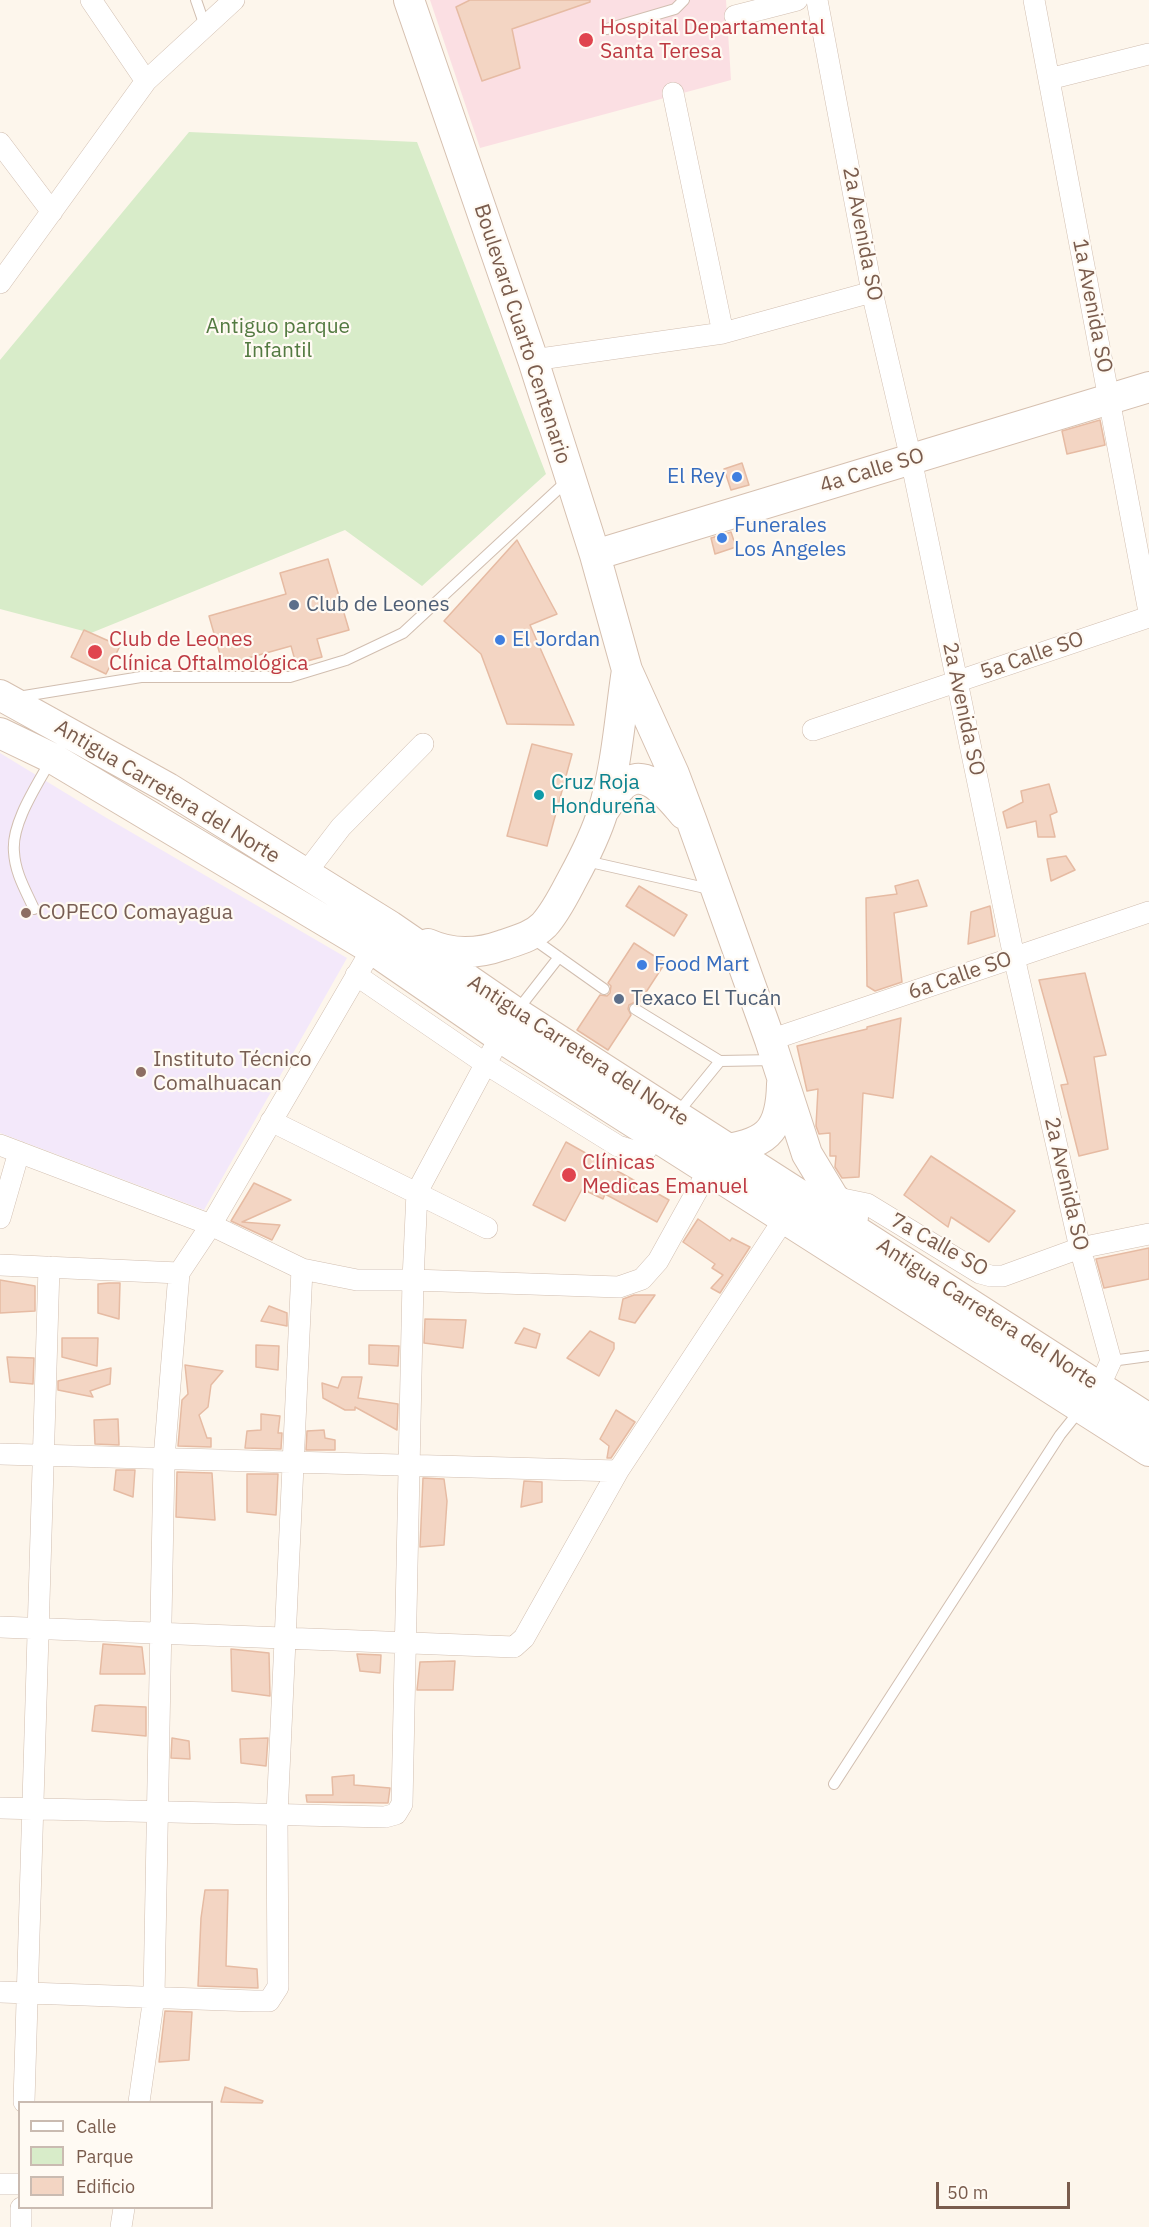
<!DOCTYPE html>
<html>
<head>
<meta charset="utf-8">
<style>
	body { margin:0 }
	#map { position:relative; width:1149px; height:2227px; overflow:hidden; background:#fdf6ec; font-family:"IBM Plex Sans",sans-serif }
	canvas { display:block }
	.legend { position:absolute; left:18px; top:2101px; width:195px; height:108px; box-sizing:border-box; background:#fffaf3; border:2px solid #cabbb1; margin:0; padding:8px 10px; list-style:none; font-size:18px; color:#7a5c4d }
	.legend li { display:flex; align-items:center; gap:12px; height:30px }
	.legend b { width:30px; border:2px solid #cabbb1 }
	.scale { position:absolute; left:936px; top:2182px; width:134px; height:27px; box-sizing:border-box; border:3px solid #7a5c4d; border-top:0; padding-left:8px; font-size:18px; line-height:21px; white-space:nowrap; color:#7a5c4d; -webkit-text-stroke:4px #fffaf3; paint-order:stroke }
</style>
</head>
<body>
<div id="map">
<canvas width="1149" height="2227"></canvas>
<ul class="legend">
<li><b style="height:8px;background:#fff"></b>Calle</li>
<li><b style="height:16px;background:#d8ecc9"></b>Parque</li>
<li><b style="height:16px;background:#f3d5c3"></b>Edificio</li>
</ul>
<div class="scale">50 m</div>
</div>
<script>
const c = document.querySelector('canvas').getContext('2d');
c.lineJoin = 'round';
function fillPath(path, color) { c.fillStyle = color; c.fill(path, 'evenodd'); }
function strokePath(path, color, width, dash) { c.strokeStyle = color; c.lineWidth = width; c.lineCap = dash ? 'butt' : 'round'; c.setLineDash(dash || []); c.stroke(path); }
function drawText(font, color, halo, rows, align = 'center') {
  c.font = font + ' "IBM Plex Sans",sans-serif'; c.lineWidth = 4.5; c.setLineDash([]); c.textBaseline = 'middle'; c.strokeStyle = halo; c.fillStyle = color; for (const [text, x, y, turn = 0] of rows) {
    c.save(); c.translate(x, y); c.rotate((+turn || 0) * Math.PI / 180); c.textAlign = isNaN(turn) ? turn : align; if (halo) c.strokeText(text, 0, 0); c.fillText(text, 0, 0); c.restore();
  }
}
fillPath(new Path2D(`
	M0 753 105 817 347 958 204 1210 0 1133Z`), '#f3e8fa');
fillPath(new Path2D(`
	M430 0H726L731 80 480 148Z`), '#fbdfe3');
fillPath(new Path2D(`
	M189 132 417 142 546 474 422 586 345 530 91 633 0 609V360Z`), '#d8ecc9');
const building = new Path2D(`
	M470 0H590V2L512 29 520 68 482 81 456 7Z
	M1100 420 1105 445 1067 454 1062 431Z
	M742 463 749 485 731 490 724 469Z
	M731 532 736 547 715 554 711 538Z
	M517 540 557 614 530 625 574 725 507 724 481 654 444 621Z
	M328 559 349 630 317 639 322 657 296 664 291 646 223 665 209 616 286 594 280 573Z
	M84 630 120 646 106 674 71 657Z
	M532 744 572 754 547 846 507 836Z
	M1049 784 1057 812 1050 815 1055 837H1038L1036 821 1007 828 1003 812 1023 802 1021 791Z
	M1066 856 1075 870 1051 881 1047 859Z
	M918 880 927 906 894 913 902 982 875 991 867 986 866 898 897 894 895 886Z
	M639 886 687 915 674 936 626 906Z
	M990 906 995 936 968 944 971 912Z
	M634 943 665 963 639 1003 635 1002 629 1005 628 1009 631 1015 608 1050 577 1030 600 995 607 996 610 993 611 986 608 983Z
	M1085 973 1106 1055 1094 1057 1108 1149 1079 1156 1061 1085 1068 1084 1039 980Z
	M901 1018 893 1098 863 1093 859 1177 842 1178 835 1167 836 1156H830V1133L819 1134 816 1126 818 1089 807 1091 797 1046 867 1029V1027Z
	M566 1142 669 1200 657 1222 605 1194 603 1199 582 1189 565 1221 533 1205Z
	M931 1156 1015 1211 989 1242 951 1217 948 1227 904 1195Z
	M254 1183 291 1200 242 1222 280 1225 272 1240 231 1221Z
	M698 1219 730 1241 732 1238 750 1247 720 1293 711 1288 723 1275 712 1268 715 1264 683 1242Z
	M1149 1248V1279L1104 1288 1096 1259Z
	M0 1280 35 1286V1311L0 1313Z
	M109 1283H120L119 1319 98 1313V1284Z
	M634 1295H655L635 1323 619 1319 623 1299Z
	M269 1306 287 1313V1326L261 1321Z
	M425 1319 466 1320 463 1348 424 1343Z
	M524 1328 540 1334 536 1348 515 1343Z
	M590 1331 614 1343V1349L599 1376 567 1358Z
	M62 1338H98L97 1366 62 1357Z
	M256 1345 279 1346 278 1370 256 1367Z
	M369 1345 399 1346 398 1366 369 1364Z
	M7 1357 34 1358 33 1384 10 1382Z
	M185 1365 223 1371 211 1385 208 1407 199 1415 207 1438H211V1447L178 1446 182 1400 188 1394Z
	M111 1368 110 1384 90 1391 93 1397 58 1390V1381Z
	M342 1377H362L358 1398 398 1404 397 1430 355 1407V1410H345L323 1398 322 1383 338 1388Z
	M616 1410 635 1422 611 1458H607L609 1446 600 1439Z
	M261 1414 280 1416 278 1433H282L281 1449 245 1448 247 1431 261 1430Z
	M118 1419 119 1445 95 1444 94 1420Z
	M324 1430 325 1438 335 1440V1450H306L307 1431Z
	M116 1470H135L133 1497 114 1490Z
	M177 1472 212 1473 215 1520 176 1517Z
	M247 1474H278L276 1515 247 1512Z
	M423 1478 444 1479 447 1501 444 1545 420 1547Z
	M524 1481 542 1482V1502L521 1507Z
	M103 1644 142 1647 145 1674H100Z
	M231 1649 269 1653 270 1696 232 1691Z
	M357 1654 381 1655 380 1673 360 1671Z
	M455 1661 453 1690H417L420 1662Z
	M100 1705 146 1707V1736L92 1731 95 1706Z
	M172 1738 189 1741 190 1759 171 1758Z
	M268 1738 266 1766 241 1763 240 1739Z
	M354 1775V1785L390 1788 388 1803 307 1802 306 1795H333L332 1777Z
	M205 1890H228L226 1966 257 1969 258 1988 198 1986 201 1918Z
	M165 2011 192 2012 189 2060 159 2062Z
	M225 2087 263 2101 262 2103 221 2102Z`);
fillPath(building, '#f3d5c3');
strokePath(building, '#e6bba3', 1.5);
const lane = new Path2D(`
	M196 0 205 26
	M607 29 675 9 684 0
	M18 697 141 677H290L346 660 403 633 568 480
	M586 861 714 890
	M34 909C26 891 15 873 14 852 11 823 38 784 52 758
	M532 938 604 989
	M635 1009 720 1061 776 1060
	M516 1012 559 957
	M676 1115 720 1061
	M1111 1361 1149 1356
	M834 1784 1060 1435 1080 1410`);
const street = new Path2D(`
	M91 0 146 81
	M817 0 872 292 911 459 1014 957 1080 1248 1111 1361 1100 1385 1091 1396
	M1034 0 1149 612
	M735 16 797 0
	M1049 79 1149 54
	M673 93 723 333
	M0 143 52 212
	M0 283 146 81 234 0
	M533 360 723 333 872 292
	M813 730 1149 617
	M305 874 341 827 423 744
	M356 975 486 1064 618 1146 634 1151 646 1150 654 1137
	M770 1040 1149 912
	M271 1121 487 1228
	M0 1145 211 1225 302 1269 357 1280H413L619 1287 642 1279 658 1261 708 1171
	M833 1197 867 1204 980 1273 991 1276H1003L1080 1248 1149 1234
	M0 1218 19 1152
	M0 1265 179 1273
	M0 1454 618 1471
	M0 1627 514 1647 524 1638 618 1471 784 1219
	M0 1808 385 1817 396 1814 402 1804 413 1280 417 1192 500 1037
	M0 1992 254 2001H269L278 1987 277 1815 302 1269
	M24 2102 49 1267
	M139 2102 154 1997 164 1459 179 1273 211 1225 372 949
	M0 2184H20
	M21 2227V2208
	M121 2227 124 2208`);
const secondary = new Path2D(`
	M409 0 533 360 595 555 627 670 674 774 692 822 770 1040 807 1154 833 1197 853 1217
	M595 555 1149 387
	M0 695 168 788 390 926 515 1012 1149 1419
	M0 733 52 758 372 949 500 1037 1149 1451
	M604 810C609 803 614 794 620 788 644 762 669 797 684 814
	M428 944C452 955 478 954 503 945 518 940 533 936 544 925 556 912 565 893 573 878 585 856 596 834 603 811 617 766 620 716 627 670
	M717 1151C765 1144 781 1134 782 1084`);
strokePath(lane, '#d1beb0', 12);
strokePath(street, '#d1beb0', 22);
strokePath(secondary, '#d6c0b0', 32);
strokePath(lane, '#fff', 10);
strokePath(street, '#fff', 21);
strokePath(secondary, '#fff', 30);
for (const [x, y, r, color] of [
	[586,40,8,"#e0444e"],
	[737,477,6,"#3f7fe0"],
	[722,538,6,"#3f7fe0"],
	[294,605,6,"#5c6f8a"],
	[500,640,6,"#3f7fe0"],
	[95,652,8,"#e0444e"],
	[539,795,6,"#0f9aa8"],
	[26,913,6,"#8d6e63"],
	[642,965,6,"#3f7fe0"],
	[619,999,6,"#5c6f8a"],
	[141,1072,6,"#8d6e63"],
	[569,1175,8,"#e0444e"]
]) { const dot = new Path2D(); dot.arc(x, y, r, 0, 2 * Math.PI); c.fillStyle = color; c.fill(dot); strokePath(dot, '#fffaf3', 2); }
drawText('21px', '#be3a42', '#fffaf3', [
	["Hospital Departamental",600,28],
	["Santa Teresa",600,52],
	["Club de Leones",109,640],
	["Clínica Oftalmológica",109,664],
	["Clínicas",582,1163],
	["Medicas Emanuel",582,1187]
], 'left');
drawText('21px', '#7a5c4d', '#fffaf3', [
	["2a Avenida SO",862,234,79],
	["1a Avenida SO",1092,306,79],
	["Boulevard Cuarto Centenario",522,334,72],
	["4a Calle SO",872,471,-17],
	["5a Calle SO",1032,656,-19],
	["2a Avenida SO",963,709,78],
	["Antigua Carretera del Norte",167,792,31],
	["6a Calle SO",960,976,-19],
	["Antigua Carretera del Norte",578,1051,33],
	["2a Avenida SO",1066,1184,77],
	["7a Calle SO",939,1245,29],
	["Antigua Carretera del Norte",987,1314,33]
]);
drawText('21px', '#537a41', '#fffaf3', [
	["Antiguo parque",278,327],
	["Infantil",278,351]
]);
drawText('21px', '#366cbe', '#fffaf3', [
	["El Rey",725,477,"right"],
	["Funerales",734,526],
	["Los Angeles",734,550],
	["El Jordan",512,640],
	["Food Mart",654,965]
], 'left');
drawText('21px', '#4e5e75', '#fffaf3', [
	["Club de Leones",306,605],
	["Texaco El Tucán",631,999]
], 'left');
drawText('21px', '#0d838f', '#fffaf3', [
	["Cruz Roja",551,783],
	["Hondureña",551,807]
], 'left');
drawText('21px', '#785e54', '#fffaf3', [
	["COPECO Comayagua",38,913],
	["Instituto Técnico",153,1060],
	["Comalhuacan",153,1084]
], 'left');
</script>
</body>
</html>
